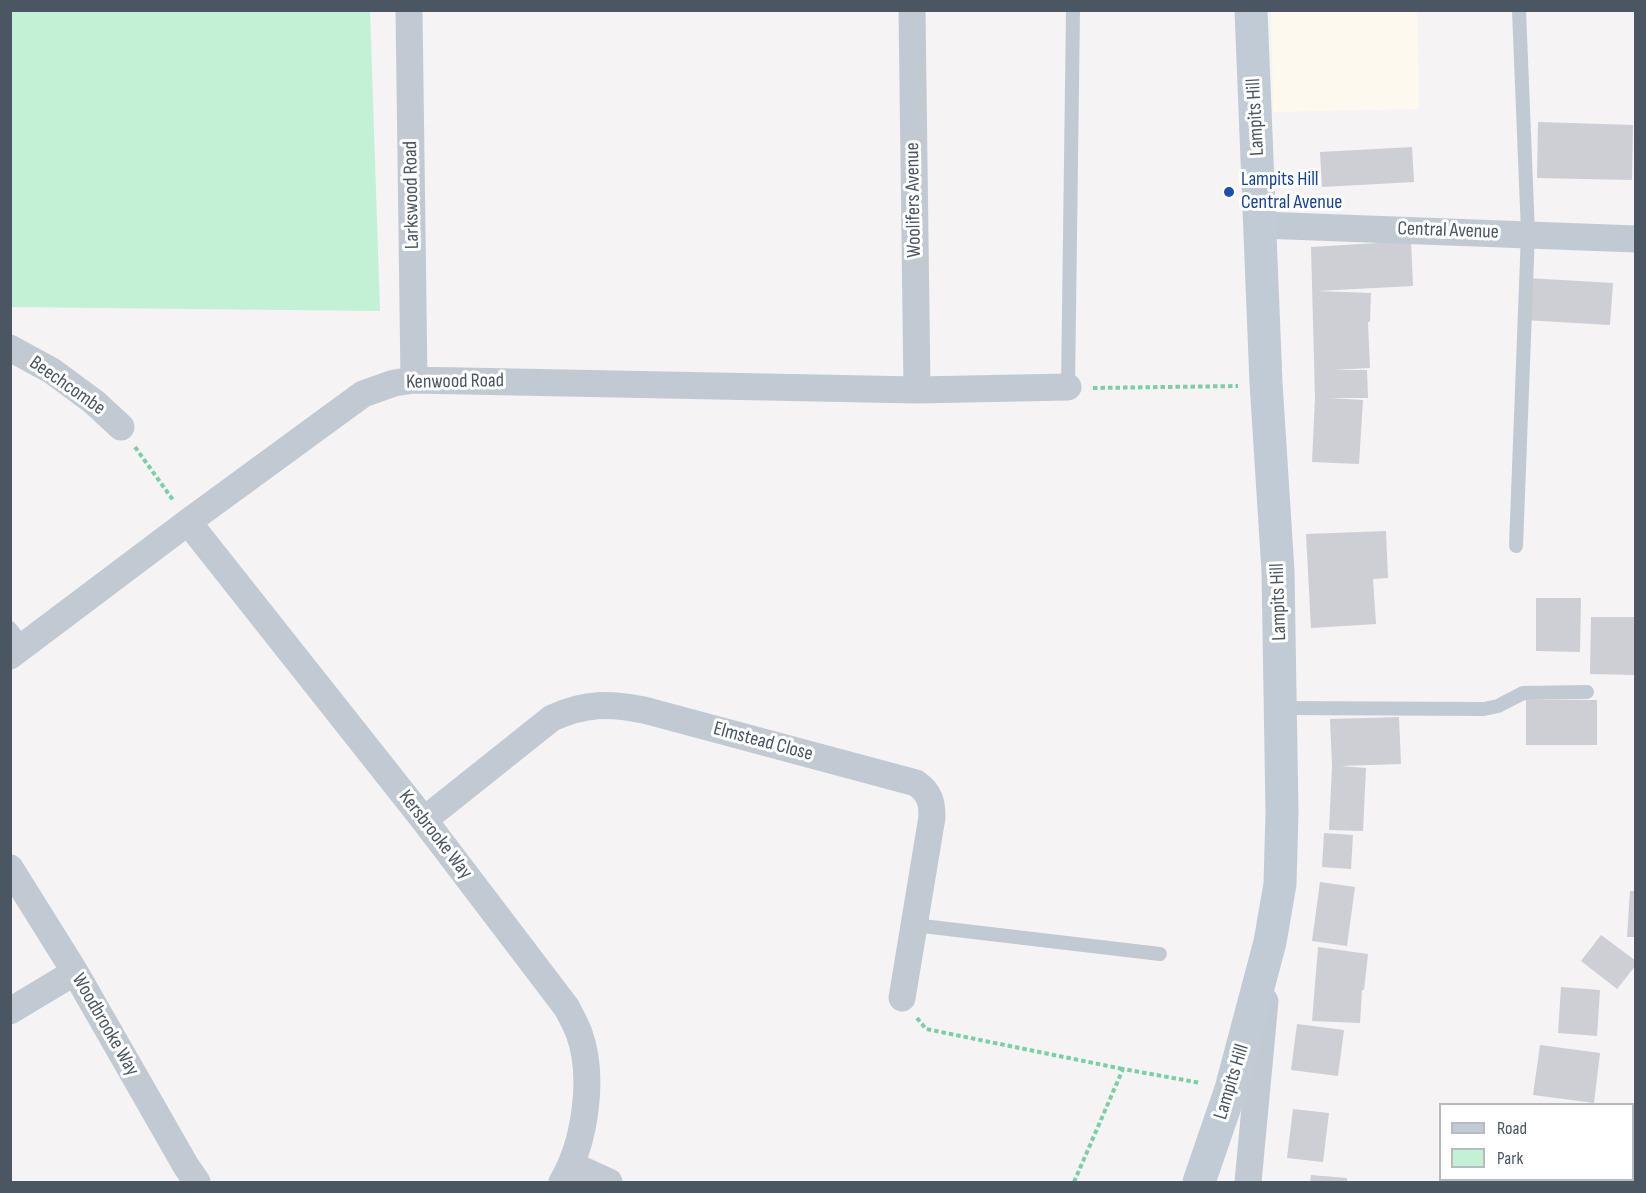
<!DOCTYPE html>
<html>
<head>
<meta charset="utf-8">
<style>
	body { margin:0 }
	#map { position:relative; width:1646px; height:1193px; overflow:hidden; background:#f5f3f3; font-family:"Sofia Sans Condensed",sans-serif }
	canvas { display:block }
	.frame { position:absolute; inset:0; border:12px solid #4a5661; pointer-events:none }
	.legend { position:absolute; left:1439px; top:1103px; width:195px; height:78px; box-sizing:border-box; background:#fff; border:2px solid #b7bbc0; margin:0; padding:8px 10px; list-style:none; font-size:18px; color:#4a5661 }
	.legend li { display:flex; align-items:center; gap:12px; height:30px }
	.legend b { width:30px; border:2px solid #b7bbc0 }
</style>
</head>
<body>
<div id="map">
<canvas width="1646" height="1193"></canvas>
<div class="frame"></div>
<ul class="legend">
<li><b style="height:8px;background:#c1cbd6"></b>Road</li>
<li><b style="height:16px;background:#c3f1d5"></b>Park</li>
</ul>
</div>
<script>
const c = document.querySelector('canvas').getContext('2d');
c.lineJoin = 'round';
function fillPath(path, color) { c.fillStyle = color; c.fill(path, 'evenodd'); }
function strokePath(path, color, width, dash) { c.strokeStyle = color; c.lineWidth = width; c.lineCap = dash ? 'butt' : 'round'; c.setLineDash(dash || []); c.stroke(path); }
function drawText(font, color, halo, rows, align = 'center') {
  c.font = font + ' "Sofia Sans Condensed",sans-serif'; c.lineWidth = 6; c.setLineDash([]); c.textBaseline = 'middle'; c.strokeStyle = halo; c.fillStyle = color; for (const [text, x, y, turn = 0] of rows) {
    c.save(); c.translate(x, y); c.rotate((+turn || 0) * Math.PI / 180); c.textAlign = isNaN(turn) ? turn : align; if (halo) c.strokeText(text, 0, 0); c.fillText(text, 0, 0); c.restore();
  }
}
fillPath(new Path2D(`
	M1271 11H1417L1419 109 1273 112Z`), '#fdf9ef');
fillPath(new Path2D(`
	M10 11H370L380 311 11 307Z`), '#c3f1d5');
fillPath(new Path2D(`
	M1538 122 1633 125 1632 180 1537 178Z
	M1412 147 1414 182 1322 187 1320 152Z
	M1411 241 1413 286 1317 291 1371 293 1370 322H1368L1370 368 1334 370H1367L1368 398H1329L1363 400 1359 464 1312 462 1315 398 1311 247Z
	M1527 278 1613 283 1610 325 1524 320Z
	M1386 531 1388 578 1373 579 1376 624 1311 628 1306 534Z
	M1536 598H1581L1580 652 1536 651Z
	M1591 617H1636V675L1590 674Z
	M1526 700H1597V745H1526Z
	M1399 717 1401 764 1340 766 1366 768 1363 831 1329 830 1332 766 1330 719Z
	M1324 833 1353 835 1351 869 1322 867Z
	M1320 882 1355 887 1347 946 1312 941Z
	M1630 891H1636V937H1627Z
	M1601 935 1636 961V965L1617 989 1581 961Z
	M1318 947 1368 954 1364 990H1362L1360 1023 1312 1021Z
	M1561 987 1600 990 1597 1036 1558 1033Z
	M1297 1024 1344 1030 1338 1076 1291 1070Z
	M1540 1045 1600 1053 1594 1103 1533 1095Z
	M1293 1109 1329 1113 1323 1162 1287 1158Z
	M1311 1175 1347 1178V1182H1310Z
	M1559 1180H1598V1182H1559Z`), '#cdcfd5');
strokePath(new Path2D(`
	M1093 388 1238 386
	M135 447 173 500
	M917 1018 926 1029 1123 1069
	M1074 1182 1123 1069 1201 1083`), '#7ad0a6', 4, [4.5, 3]);
strokePath(new Path2D(`
	M1068 387 1073 10
	M1516 546 1528 233 1519 10
	M10 628 24 646
	M1281 708 1484 709 1498 706 1523 693 1587 692
	M914 925 1160 954`), '#c1cad2', 14);
strokePath(new Path2D(`
	M409 10 414 380
	M912 10 917 390
	M1261 225 1636 239
	M10 348 52 371 94 402 121 427
	M188 522 424 820 567 1008C571 1016 576 1025 579 1033 595 1077 585 1143 562 1182
	M10 656 188 522 363 394 394 383 414 380 917 390 1068 387
	M424 820 552 718C585 703 609 703 644 710L916 783C930 793 932 802 932 817L902 998
	M10 868 75 972 186 1166 197 1182
	M10 1011 75 972
	M572 1165 609 1182
	M1248 1182 1265 1001`), '#c1cad2', 27);
strokePath(new Path2D(`
	M1199 1182 1231 1089 1270 942 1280 884 1282 813 1278 571 1266 383 1251 10`), '#c1cbd6', 33);
for (const [x, y, r, color] of [
	[1229,192,6,"#1a4fb4"]
]) { const dot = new Path2D(); dot.arc(x, y, r, 0, 2 * Math.PI); c.fillStyle = color; c.fill(dot); strokePath(dot, '#fff', 2); }
drawText('20px', '#4a5661', '#fff', [
	["Lampits Hill",1256,117,-93],
	["Larkswood Road",412,195,-91],
	["Woolifers Avenue",914,200,-91],
	["Central Avenue",1448,231,2],
	["Kenwood Road",455,382,-1],
	["Beechcombe",67,386,35],
	["Lampits Hill",1279,602,-92],
	["Elmstead Close",763,742,15],
	["Kersbrooke Way",435,835,52],
	["Woodbrooke Way",105,1025,60],
	["Lampits Hill",1232,1082,-73]
]);
drawText('20px', '#164399', '#fff', [
	["Lampits Hill",1241,180],
	["Central Avenue",1241,203]
], 'left');
</script>
</body>
</html>
